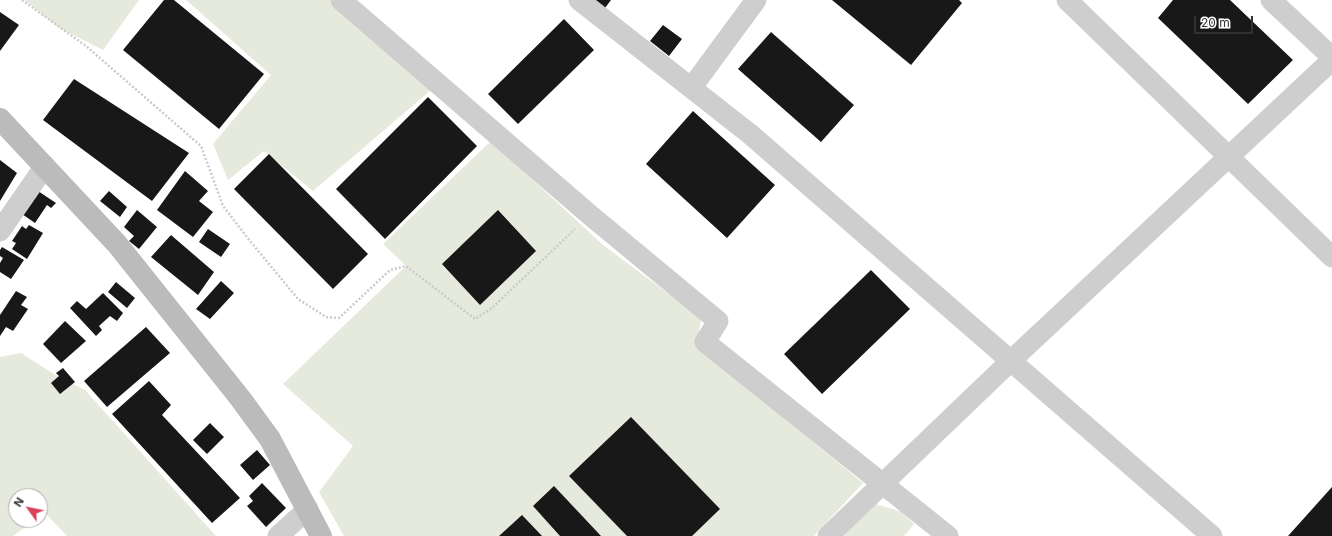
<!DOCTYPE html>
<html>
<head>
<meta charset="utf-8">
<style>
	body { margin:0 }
	#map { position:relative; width:1332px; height:536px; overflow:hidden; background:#fff; font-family:Inter,sans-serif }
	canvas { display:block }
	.north { position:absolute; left:8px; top:488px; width:40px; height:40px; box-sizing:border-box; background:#fff; border:1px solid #adadad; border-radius:50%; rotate:303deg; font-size:11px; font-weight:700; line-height:16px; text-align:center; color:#313131 }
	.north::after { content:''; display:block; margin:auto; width:14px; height:18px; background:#d94259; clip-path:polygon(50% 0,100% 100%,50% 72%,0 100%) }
	.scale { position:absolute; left:1194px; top:16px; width:59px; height:18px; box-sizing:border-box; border:2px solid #313131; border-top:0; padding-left:5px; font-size:12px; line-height:14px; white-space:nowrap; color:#313131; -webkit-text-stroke:3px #fff; paint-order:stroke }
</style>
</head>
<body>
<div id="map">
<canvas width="1332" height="536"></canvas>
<div class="north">N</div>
<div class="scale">20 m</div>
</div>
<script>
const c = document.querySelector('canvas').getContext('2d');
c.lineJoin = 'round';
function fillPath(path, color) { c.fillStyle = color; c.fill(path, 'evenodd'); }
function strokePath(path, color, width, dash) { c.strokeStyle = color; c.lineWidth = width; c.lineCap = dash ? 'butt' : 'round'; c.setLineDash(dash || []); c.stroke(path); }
fillPath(new Path2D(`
	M25 0H139L103 50 58 27Z
	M186 0H332L431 90 313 191 264 151 228 180 213 144 271 75Z
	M491 141 603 245 701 318 697 346 863 483 814 536H344L319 492 353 446 283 384 406 266 383 244Z
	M21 353 60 378 85 390 216 536H67L45 513 40 516V496H16V520H35L13 536H0V357Z
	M876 504 902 512 914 524 904 536H843Z`), '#e5eadd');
fillPath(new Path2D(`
	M164 0H174L264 74 219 129 123 50Z
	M595 0H611L605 8Z
	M832 0H959L962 3 911 65Z
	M1173 0H1230L1293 60 1248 104 1158 18Z
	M0 12 19 25 0 51Z
	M564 19 594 50 518 124 488 94Z
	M663 25 682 39 669 56 650 41Z
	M771 32 854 105 821 142 738 69Z
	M74 79 189 153 152 201 43 120Z
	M428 97 477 146 385 239 336 189Z
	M693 111 775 185 727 238 646 164Z
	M269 154 368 254 333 289 234 189Z
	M0 160 17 173 0 201Z
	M185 171 208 191 199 201 213 212 193 237 157 210Z
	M38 191 56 203 51 208 47 205 35 223 22 214Z
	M109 191 127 207 120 217 100 201Z
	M137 210 157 227 139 249 129 241 134 236 124 227Z
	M498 210 536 251 480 305 442 264Z
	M29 225 43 233 27 259 12 249 16 243 12 241 22 226 26 229Z
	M208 229 230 244 221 257 199 242Z
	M171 235 214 272 198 295 151 257Z
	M2 247 24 260 11 279 0 272V263L3 258 0 256V250Z
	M871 270 910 309 822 394 784 354Z
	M221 281 234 293 210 319 196 309Z
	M116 282 135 298 127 308 108 292Z
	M16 291 27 297 21 305 28 309 13 331 6 327 0 336V315Z
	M103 293 123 313 117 321 110 316 99 326 102 330 96 336 70 308 77 301 86 309Z
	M65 321 86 341 61 363 43 344Z
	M146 327 170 353 107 407 84 381Z
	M63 368 75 382 60 394 51 383 59 376 56 373Z
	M149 381 171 405 162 415 240 498 212 523 112 414Z
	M631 417 720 509 692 536H627L569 476Z
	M210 423 224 437 207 454 193 440Z
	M257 450 270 465 253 480 240 465Z
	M262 483 286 508 266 527 247 506 253 501 249 496Z
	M554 486 601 536H560L533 506Z
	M1332 487V536H1288Z
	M522 515 542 536H499Z`), '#181818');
strokePath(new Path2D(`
	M22 0 86 46 201 146 223 206 250 241 298 299 326 317 339 318 390 270 406 266 475 319 492 308 575 229`), '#cbcbcb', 2.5, [2, 2]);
strokePath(new Path2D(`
	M341 0 590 215 718 321 705 342 948 536
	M579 0 750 134 1212 536
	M1067 0 1332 257
	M1271 0 1332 57
	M692 87 756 0
	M0 231 45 166
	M278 536 308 509
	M828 536 1017 355 1332 60`), '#cecece', 21);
strokePath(new Path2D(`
	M0 119 117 244 240 398 270 439 321 536`), '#bbb', 22);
</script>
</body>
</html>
